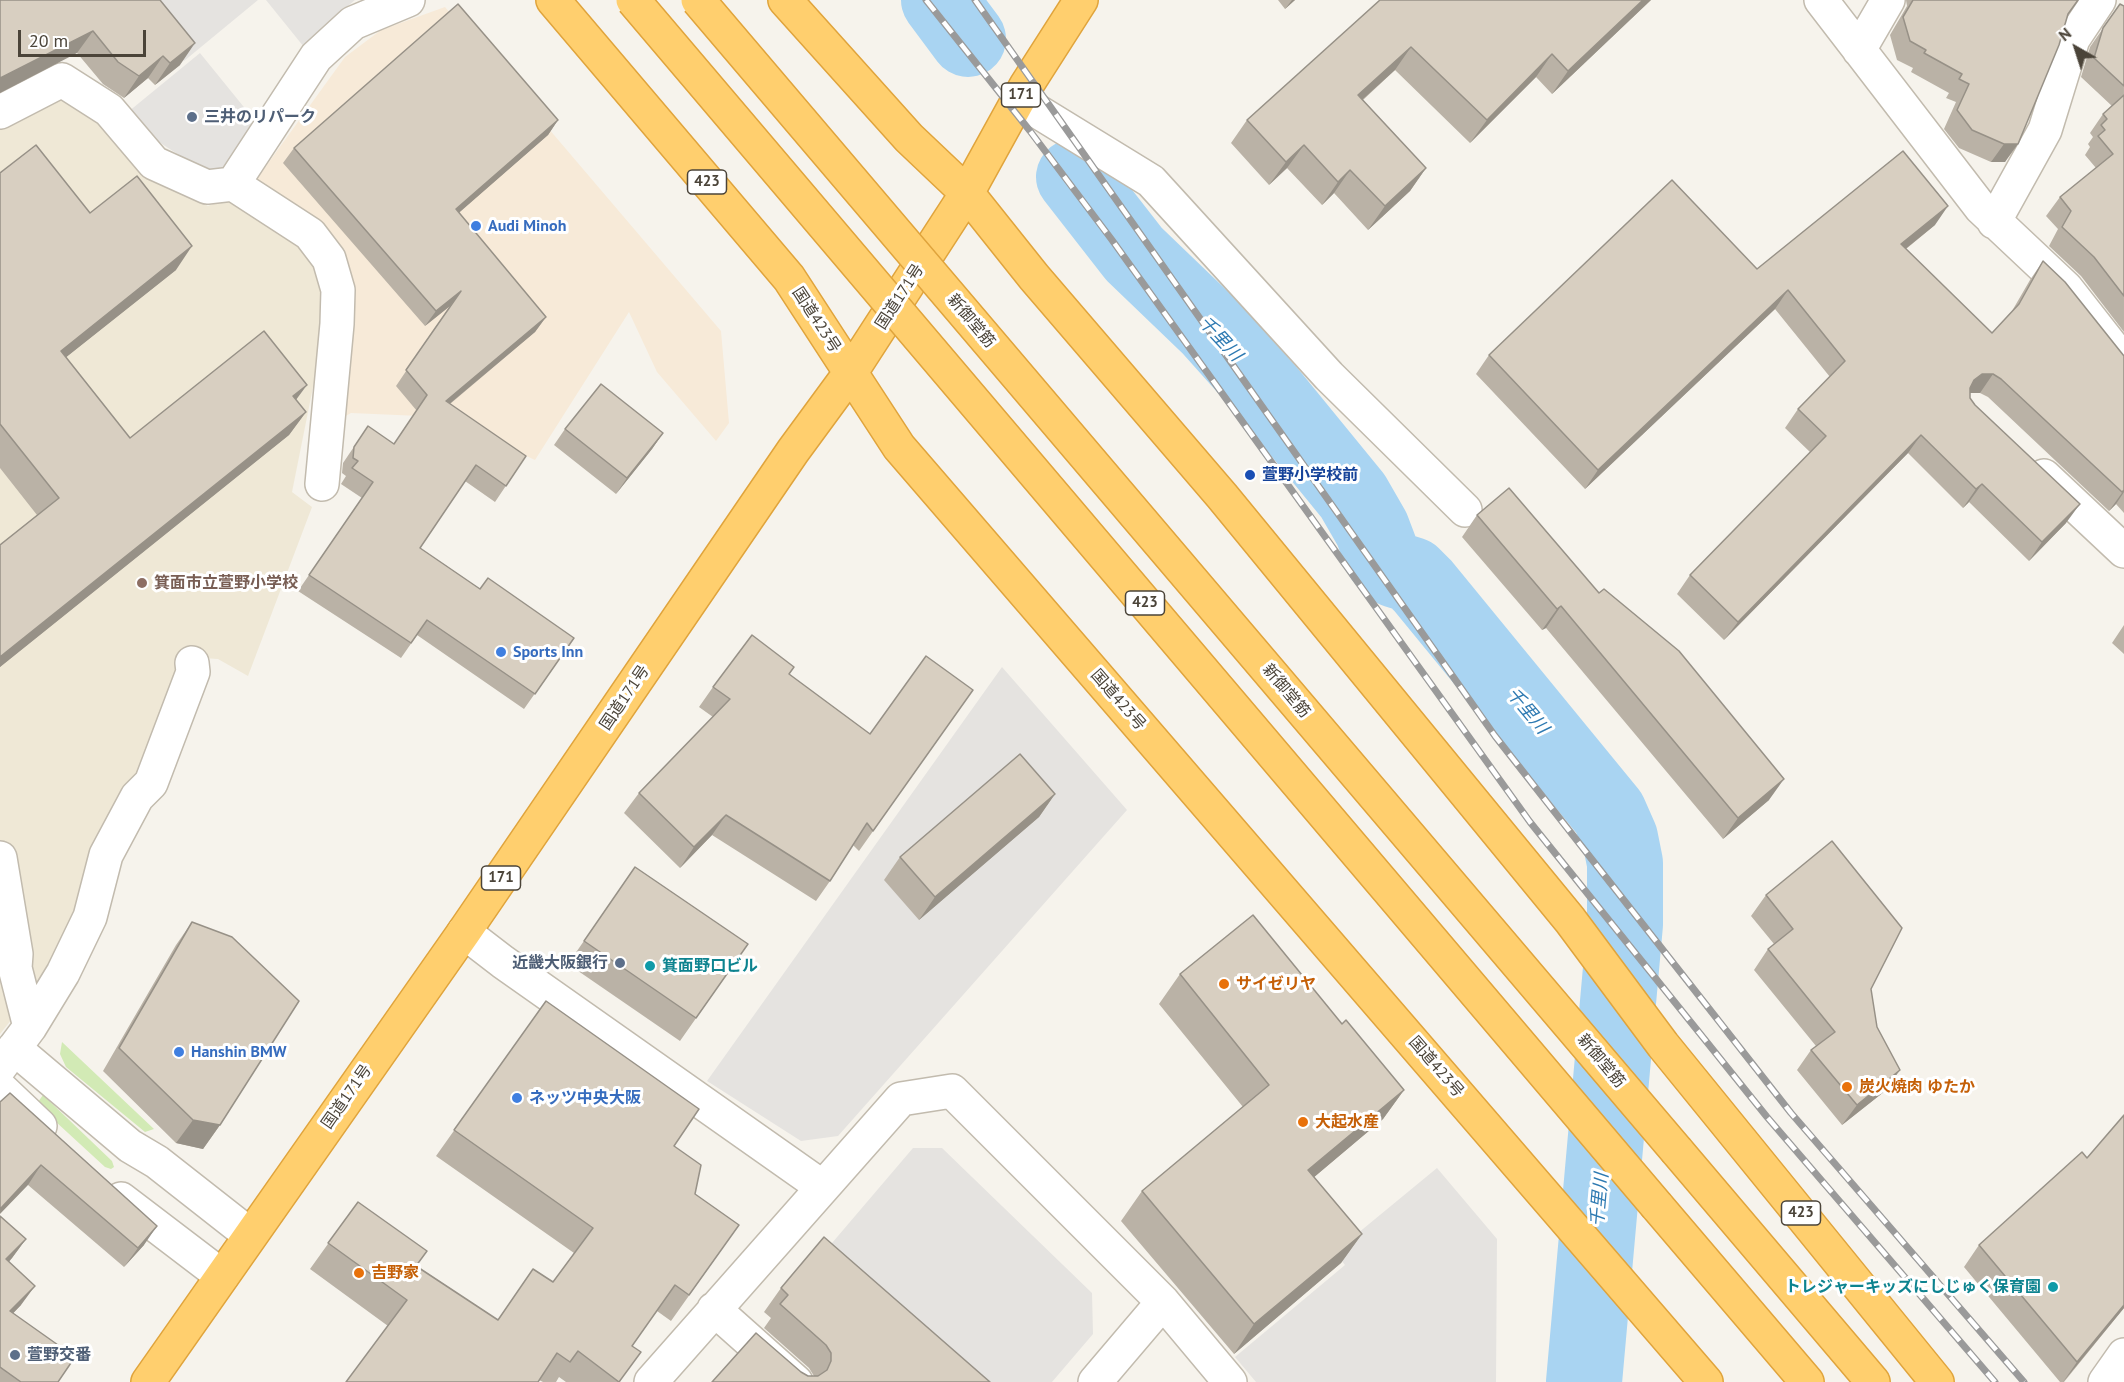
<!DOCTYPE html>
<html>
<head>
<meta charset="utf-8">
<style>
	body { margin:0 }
	#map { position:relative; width:2124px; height:1382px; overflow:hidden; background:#f6f3ec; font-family:"PT Sans",sans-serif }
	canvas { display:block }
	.north { position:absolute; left:2046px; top:18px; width:60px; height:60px; -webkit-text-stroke:4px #fff; paint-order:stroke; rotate:321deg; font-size:16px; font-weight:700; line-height:24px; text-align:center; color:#4b4439 }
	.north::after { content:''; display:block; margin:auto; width:21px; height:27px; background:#4b4439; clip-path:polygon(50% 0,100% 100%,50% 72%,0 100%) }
	.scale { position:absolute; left:18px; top:30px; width:128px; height:27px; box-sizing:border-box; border:3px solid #4b4439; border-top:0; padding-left:8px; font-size:18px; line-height:21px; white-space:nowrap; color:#4b4439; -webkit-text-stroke:4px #fff; paint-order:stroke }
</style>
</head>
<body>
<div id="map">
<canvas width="2124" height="1382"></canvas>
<div class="north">N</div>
<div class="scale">20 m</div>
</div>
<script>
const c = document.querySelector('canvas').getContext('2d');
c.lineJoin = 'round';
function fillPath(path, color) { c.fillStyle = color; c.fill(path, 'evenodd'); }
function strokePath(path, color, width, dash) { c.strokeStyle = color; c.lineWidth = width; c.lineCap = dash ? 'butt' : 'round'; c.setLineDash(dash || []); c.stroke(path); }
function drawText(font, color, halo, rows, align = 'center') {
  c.font = font + ' "PT Sans","Noto Sans JP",sans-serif'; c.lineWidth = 6; c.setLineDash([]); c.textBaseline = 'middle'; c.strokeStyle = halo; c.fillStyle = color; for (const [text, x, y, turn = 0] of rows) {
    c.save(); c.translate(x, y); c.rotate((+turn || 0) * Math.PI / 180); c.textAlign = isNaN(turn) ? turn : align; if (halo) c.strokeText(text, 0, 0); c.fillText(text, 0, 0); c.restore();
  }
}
fillPath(new Path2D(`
	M445 7 721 331 729 423 716 441 657 372 629 312 535 460 443 417 351 413 342 418 253 184 345 57 381 30Z`), '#f7ead8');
fillPath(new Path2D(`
	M64 96 99 120 146 172 208 206 228 198 308 251 328 296 325 327 292 492 312 507 248 676 218 659 203 658 56 954 39 985 0 1034V128Z`), '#efe8d6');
fillPath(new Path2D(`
	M62 1042 154 1129 145 1132 66 1067 60 1054Z
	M43 1095 112 1161 114 1167 111 1169 105 1167 43 1110 38 1102Z`), '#d2eab5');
fillPath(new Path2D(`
	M160 0H258L184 61 144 13Z
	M266 0H355L324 26 330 34 308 52Z
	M200 53 256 122 227 168 210 175 145 133 128 112Z
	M1002 667 1127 810 838 1136 801 1141 707 1081Z
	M913 1148H942L1092 1293 1093 1334 1052 1382H938L809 1270Z
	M1437 1168 1497 1239 1496 1382H1256L1235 1357 1345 1265 1335 1252Z`), '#e5e3e0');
strokePath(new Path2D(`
	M939 0 968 39
	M1074 177 1134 254 1209 326 1268 392 1353 496 1372 529 1383 558 1396 570 1412 575 1423 586 1609 813 1620 838 1625 863V924L1584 1382`), '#a9d4f2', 76);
const minor = new Path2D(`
	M1821 0 1981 208 2066 288 2124 362
	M1859 50 1888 0
	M1019 100 1151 181 1329 376 1465 510
	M0 112 62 80 109 110 154 163 207 187 233 184 316 57 353 23 408 0
	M233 184 310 234 329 259 338 290 337 324 322 484
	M1994 222 2045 130 2073 39 2099 0
	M2044 476 2124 551
	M0 858 16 954 15 968 30 1027
	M464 932 503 962 821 1186
	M14 1048 130 1146 157 1162 250 1235
	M0 1067 30 1027 63 973 90 917 106 855 137 797 151 783 193 672 192 663
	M0 1088 40 1126
	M121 1199 222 1276
	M714 1309 796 1382
	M651 1382 901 1099 952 1091 1163 1302 1230 1382
	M1095 1382 1163 1302
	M2105 1382 2124 1355`);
const highway = new Path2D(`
	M553 0 789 278 899 447 1706 1382
	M785 0 909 138 967 193 1034 277 1222 496 1570 920 1663 1045 1937 1382
	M1677 1151 1873 1382
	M1657 1206 1807 1382
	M148 1382 464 932 793 451 851 372 967 193 1026 86 1081 0`);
strokePath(minor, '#c2bbae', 36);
strokePath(highway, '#e0a43c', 36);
strokePath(minor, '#fff', 33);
strokePath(highway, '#ffcf6e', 33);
const rail = new Path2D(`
	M926 0 1030 131 1112 240 1530 822 1767 1117 1995 1382
	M975 0 1495 736 1791 1113 2024 1382`);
strokePath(rail, '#9a9a9a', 7);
strokePath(rail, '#fff', 4.5, [14]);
const highwayBridge = new Path2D(`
	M633 0 1657 1206
	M698 0 1677 1151`);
strokePath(highwayBridge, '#e0a43c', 36, []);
strokePath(highwayBridge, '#ffcf6e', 33);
fillPath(new Path2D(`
	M0 0H160L180 65 155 85 148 78 124 98 103 84 77 53Z
	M1278 0H1295L1285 9Z
	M1380 0H1651L1552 94 1536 77 1470 143 1395 70 1363 100 1426 168 1410 191 1368 230 1334 193 1322 205 1287 168 1269 185 1231 143 1247 120Z
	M1906 0H2078L2068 14 2005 162H1991L1959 148 1944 129 1956 102 1946 98 1949 93 1911 72 1913 68 1897 60 1890 35 1907 6Z
	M2120 4 2124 6V332L2081 276 2049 246 2058 229 2046 216 2060 197 2096 168 2085 155 2090 147 2088 144 2093 137 2090 133 2103 114 2112 106 2081 77 2090 47Z
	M558 120 548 135 458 213 546 317 535 332 450 404 526 456 495 502 465 481 420 548 480 589 574 638 524 709 417 635 401 658 298 591 362 498 341 484 346 476 342 473 343 463 368 426 394 444 417 411 396 386 450 306 425 326 283 163 294 148Z
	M0 173 90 213 176 270 66 357 130 438 296 400 306 412 289 435 0 667V545L37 515 0 468Z
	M1935 225 1906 249 1992 333 2012 311 2030 280 2043 261 2124 356V513L2116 504 2109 511 1988 397 1980 393H1970V398L1975 405 2066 523 2029 561 1969 502 1963 508 1908 453 1724 640 1677 594 1690 575 1810 452 1785 428 1798 409 1830 377 1775 309 1585 489 1476 374 1489 355 1757 269Z
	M565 429 663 433 652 449 616 494 554 445Z
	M1477 515 1599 593 1769 800 1723 839 1546 628 1542 630 1462 537Z
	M2124 625V654L2112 643Z
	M789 674 870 734 973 690 859 851 853 845 830 881 816 901 712 835 680 868 624 813 639 793 713 717 699 707 713 687Z
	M1055 794 1039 817 919 920 884 880 900 857Z
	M635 867 748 944 680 1041 568 964Z
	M1766 895 1871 989 1885 1091 1842 1125 1797 1070 1811 1050 1816 1046 1754 970 1768 949 1774 944 1751 916Z
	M192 922 220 1125 203 1149 176 1143 103 1071 176 945Z
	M1180 974 1342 1024 1404 1090 1383 1119 1314 1177 1362 1234 1341 1263 1234 1354 1121 1221 1142 1191 1243 1107 1159 1004Z
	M546 1001 674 1146 695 1194 739 1225 671 1321 657 1311 632 1346 620 1382H566L559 1377 556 1382H543L539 1380 388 1326 310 1269 358 1202 417 1266 498 1320 533 1269 553 1282 574 1253 436 1156Z
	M0 1102 144 1245 124 1267 28 1185Z
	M2124 1115V1308L2064 1382H2060L1964 1267 1979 1245 2087 1158Z
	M0 1216 26 1239 9 1262 21 1305 13 1313 58 1382H0Z
	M781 1288 990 1382H712L801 1372 808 1376H814L809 1368 764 1328 771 1318 764 1312Z`), '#bab2a6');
fillPath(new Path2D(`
	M1292 0H1295L1285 9Z
	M1643 0H1651L1552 94 1568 71Z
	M93 31 77 53 0 93V78Z
	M195 43 180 65 155 85 170 63Z
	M1411 47 1395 70 1342 118 1358 95Z
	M1552 54 1536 77 1470 143 1487 120Z
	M163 56 148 78 124 98 139 76Z
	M558 120 548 135 445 225 456 209Z
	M2004 144H2018L2005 162H1991Z
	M1304 145 1287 168 1269 185 1286 162Z
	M1426 168 1410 191 1368 230 1385 206Z
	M1350 170 1334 193 1322 205 1338 182Z
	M1948 206 1935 225 1888 263 1901 244Z
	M192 246 176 270 45 374 61 351Z
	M1788 290 1775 309 1585 489 1598 470Z
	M461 291 450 306 425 326 436 311Z
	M546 317 535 332 435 416 446 401Z
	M1982 374H1993L1980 393H1969L1961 399 1974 380Z
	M307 385 290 408 293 396Z
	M306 412 289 435 0 667V657Z
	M663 433 652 449 616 494 627 478Z
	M1921 435 1908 453 1724 640 1738 622Z
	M1982 484 1969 502 1963 508 1976 489Z
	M2124 490V492L2116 504 2109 511Z
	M2080 504 2066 523 2029 561 2042 542Z
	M1561 606 1546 628 1542 630 1557 609Z
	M1784 779 1769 800 1723 839 1738 818Z
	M1055 794 1039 817 919 920 935 897Z
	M726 815 712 835 680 868 694 847Z
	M1900 1070 1885 1091 1842 1125 1857 1105Z
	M1404 1090 1383 1119 1287 1200 1308 1170Z
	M193 1120 220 1125 203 1149 176 1143Z
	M41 1165 28 1185 0 1214V1209Z
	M157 1226 144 1245 124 1267 138 1248Z
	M1362 1234 1341 1263 1234 1354 1254 1324Z
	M26 1239 12 1258 0 1271 6 1259Z
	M35 1286 21 1305 0 1327 10 1311Z
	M2124 1305V1308L2063 1382 2077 1362Z`), '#979187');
const building = new Path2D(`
	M0 0H160L195 43 170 63 163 56 139 76 118 62 93 31 0 78Z
	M1380 0H1643L1568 71 1552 54 1487 120 1411 47 1358 95 1426 168 1385 206 1350 170 1338 182 1304 145 1286 162 1247 120Z
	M1913 0H2078L2068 14 2059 45 2018 144H2004L1972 130 1957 110 1969 84 1959 79 1962 74 1924 53 1926 50 1910 41 1903 17Z
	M458 4 558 120 456 209 546 317 446 401 526 456 506 486 476 465 420 548 480 589 488 578 574 638 535 694 427 620 411 643 309 575 373 482 352 468 358 461 353 458 354 447 368 426 394 444 427 395 406 370 461 291 436 311 294 148Z
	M2120 4 2124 6V86L2094 58 2103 28Z
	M2124 95V296L2094 257 2062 227 2071 211 2060 197 2113 154 2098 136 2105 130 2101 125 2107 119 2103 114Z
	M36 145 90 213 137 176 192 246 61 351 130 438 264 331 307 385 293 396 306 412 0 657V545L59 498 0 424V173Z
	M1903 151 1948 206 1901 244 1992 333 2019 304 2043 261 2065 282 2124 356V490L2122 492 2001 379 1993 374H1982L1974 380 1970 388V398L1975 405 2080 504 2042 542 1982 484 1976 489 1921 435 1738 622 1690 575 1826 436 1798 409 1845 361 1788 290 1598 470 1489 355 1672 180 1757 269Z
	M601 384 663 433 627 478 565 429Z
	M1509 488 1599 593 1604 589 1679 651 1784 779 1738 818 1561 606 1557 609 1477 515Z
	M752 635 794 667 789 674 870 734 926 656 973 690 873 831 867 823 830 881 726 815 694 847 639 793 730 699 713 687Z
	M1020 754 1055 794 935 897 900 857Z
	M1832 841 1902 928 1871 989 1877 1027 1900 1070 1857 1105 1811 1050 1835 1032 1768 949 1793 929 1766 895Z
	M635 867 748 944 696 1018 584 941Z
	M1253 915 1342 1024 1346 1020 1404 1090 1308 1170 1362 1234 1254 1324 1142 1191 1269 1085 1180 974Z
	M192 922 232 937 299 1001 220 1125 193 1120 119 1048Z
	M546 1001 699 1109 674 1146 701 1165 695 1194 739 1225 689 1295 675 1285 632 1346 641 1352 619 1382 578 1351 570 1362 557 1353 538 1382H346L407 1300 328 1243 358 1202 427 1251 416 1266 498 1320 533 1269 553 1282 593 1228 454 1130Z
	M10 1093 157 1226 138 1248 41 1165 0 1209V1102Z
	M2124 1115V1305L2077 1362 1979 1245 2082 1152 2087 1158Z
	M0 1216 26 1239 6 1259 35 1286 10 1311 75 1357 58 1382H21L0 1367Z
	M824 1237 990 1382H712L756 1333 801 1372 808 1376H818L827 1370 831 1361V1353L826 1345 780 1304 788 1295 781 1288Z`);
fillPath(building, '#d8cfc1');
strokePath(building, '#979187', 1.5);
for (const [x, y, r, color] of [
	[192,117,6,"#5c6f8a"],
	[476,226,6,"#3f7fe0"],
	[1250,475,6,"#1a4fb4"],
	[142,583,6,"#8d6e63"],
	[501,652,6,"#3f7fe0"],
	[620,963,6,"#5c6f8a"],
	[650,966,6,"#0f9aa8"],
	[1224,984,6,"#e8710a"],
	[179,1052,6,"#3f7fe0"],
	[1847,1087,6,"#e8710a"],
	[517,1098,6,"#3f7fe0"],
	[1303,1122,6,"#e8710a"],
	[359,1273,6,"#e8710a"],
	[2053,1287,6,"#0f9aa8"],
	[15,1355,6,"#5c6f8a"]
]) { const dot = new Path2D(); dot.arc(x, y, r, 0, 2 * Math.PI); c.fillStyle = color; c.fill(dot); strokePath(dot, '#fff', 2); }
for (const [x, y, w] of [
	[1021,95,39],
	[707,182,39],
	[1145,603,39],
	[501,878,39],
	[1801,1213,39]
]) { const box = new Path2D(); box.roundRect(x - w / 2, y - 12, w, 24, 4.5); c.fillStyle = '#fff'; c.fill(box); strokePath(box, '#4b4439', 1.5); }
drawText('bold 15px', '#4b4439', null, [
	["171",1021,95],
	["423",707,182],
	["423",1145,603],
	["171",501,878],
	["423",1801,1213]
]);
drawText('bold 16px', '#4e5e75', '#fff', [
	["三井のリパーク",204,117],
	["近畿大阪銀行",608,963,"right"],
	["萱野交番",27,1355]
], 'left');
drawText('bold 16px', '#366cbe', '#fff', [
	["Audi Minoh",488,226],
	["Sports Inn",513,652],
	["Hanshin BMW",191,1052],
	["ネッツ中央大阪",529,1098]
], 'left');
drawText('16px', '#4b4439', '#fff', [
	["国道171号",900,297,-57],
	["国道423号",816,320,57],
	["新御堂筋",971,321,50],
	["新御堂筋",1286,691,50],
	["国道171号",625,698,-56],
	["国道423号",1118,700,49],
	["新御堂筋",1601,1061,50],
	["国道423号",1436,1067,49],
	["国道171号",347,1097,-55]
]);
drawText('bold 16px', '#164399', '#fff', [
	["萱野小学校前",1262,475]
], 'left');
drawText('bold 16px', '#785e54', '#fff', [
	["箕面市立萱野小学校",154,583]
], 'left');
drawText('bold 16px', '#0d838f', '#fff', [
	["箕面野口ビル",662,966],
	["トレジャーキッズにしじゅく保育園",2041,1287,"right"]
], 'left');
drawText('bold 16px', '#c56008', '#fff', [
	["サイゼリヤ",1236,984],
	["炭火焼肉 ゆたか",1859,1087],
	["大起水産",1315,1122],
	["吉野家",371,1273]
], 'left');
drawText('italic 18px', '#2e7ab2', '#fff', [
	["千里川",1220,339,47],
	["千里川",1527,711,50],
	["千里川",1600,1200,-85]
]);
</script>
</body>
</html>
